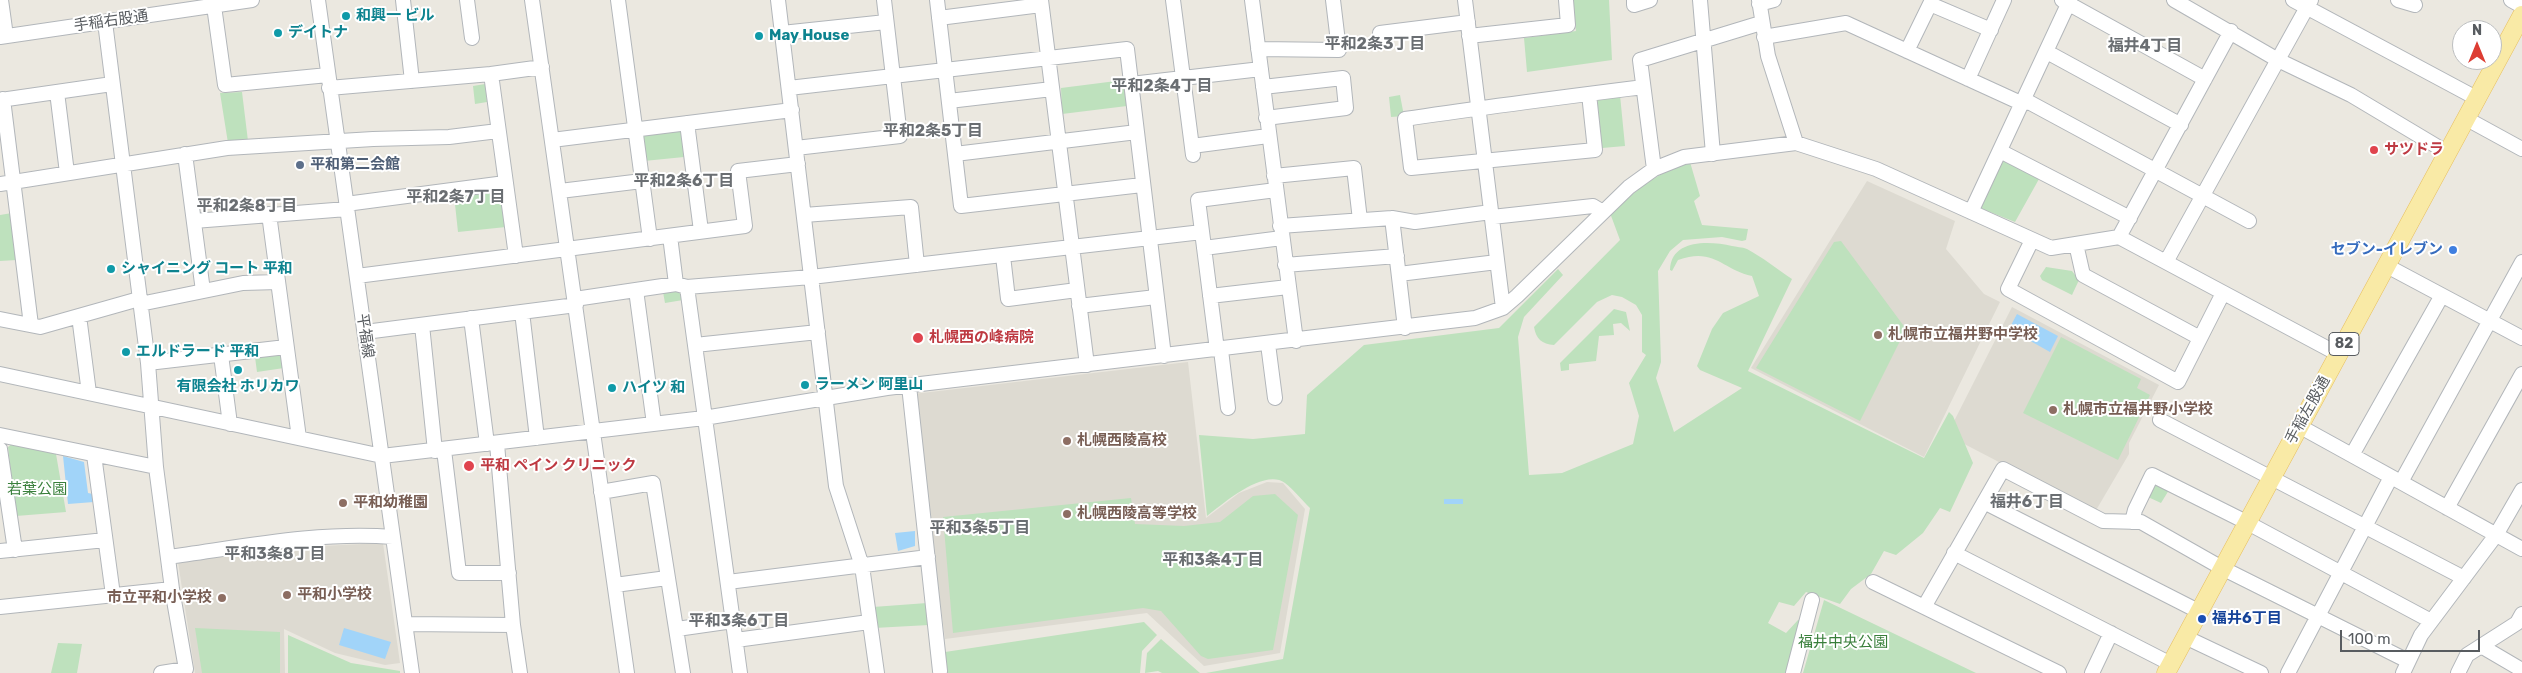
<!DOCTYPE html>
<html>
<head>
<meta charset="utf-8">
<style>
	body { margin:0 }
	#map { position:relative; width:2522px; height:673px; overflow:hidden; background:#ebe8e0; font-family:Rubik,sans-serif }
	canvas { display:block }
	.north { position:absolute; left:2452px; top:20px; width:50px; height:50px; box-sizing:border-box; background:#fff; border:1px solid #bcbebf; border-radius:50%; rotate:0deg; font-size:14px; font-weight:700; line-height:20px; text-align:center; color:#585c60 }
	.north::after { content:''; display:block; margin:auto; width:18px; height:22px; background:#dd3d33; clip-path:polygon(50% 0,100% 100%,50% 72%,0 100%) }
	.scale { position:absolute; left:2340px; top:630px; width:140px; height:22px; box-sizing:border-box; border:2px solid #585c60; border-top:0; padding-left:6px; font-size:15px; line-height:18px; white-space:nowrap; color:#585c60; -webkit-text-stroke:4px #fff; paint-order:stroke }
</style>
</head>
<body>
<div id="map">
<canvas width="2522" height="673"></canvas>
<div class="north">N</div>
<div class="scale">100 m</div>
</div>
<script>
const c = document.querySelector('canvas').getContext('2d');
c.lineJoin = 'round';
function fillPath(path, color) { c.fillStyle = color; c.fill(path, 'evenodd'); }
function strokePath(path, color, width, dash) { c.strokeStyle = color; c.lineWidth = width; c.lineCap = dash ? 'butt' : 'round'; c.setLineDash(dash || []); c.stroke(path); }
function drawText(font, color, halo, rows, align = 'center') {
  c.font = font + ' Rubik,"Noto Sans JP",sans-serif'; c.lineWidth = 4; c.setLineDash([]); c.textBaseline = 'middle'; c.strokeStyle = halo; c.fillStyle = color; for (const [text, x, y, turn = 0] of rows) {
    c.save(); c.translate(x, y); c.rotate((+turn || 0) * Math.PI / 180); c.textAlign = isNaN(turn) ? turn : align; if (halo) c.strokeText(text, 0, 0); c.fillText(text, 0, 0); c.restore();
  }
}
fillPath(new Path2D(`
	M1867 181 1955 221 1946 249 1984 294 2000 302 1924 457 1751 368Z
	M2012 307 2159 385 2129 443V454L2095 512 1947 435Z
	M1188 362 1206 518 1239 493 1267 482 1283 483 1305 509 1280 653 1204 666 1147 613 945 639 913 394Z
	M383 543 400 663 385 665 335 653 284 629 285 673H195L178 562 301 547Z`), '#dddad1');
fillPath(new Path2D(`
	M1572 0H1609L1612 60 1527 72 1524 38 1576 31Z
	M1124 80 1127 106 1062 114 1061 88Z
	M485 84 487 102 475 104 473 86Z
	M242 92 248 141 228 143 220 93Z
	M1400 95 1404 116 1391 117 1389 97Z
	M1620 95 1625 146 1602 148 1597 97Z
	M681 130 684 157 644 161 641 135Z
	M2004 159 2039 179 2015 222 1980 208Z
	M1690 162 1700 196 1694 201 1702 225 1748 229 1746 240 1742 241 1722 237 1683 240 1670 251 1658 271 1661 362 1656 378 1674 432 1742 388 1700 370 1697 366 1712 329 1723 313 1759 296 1752 276C1722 270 1715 247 1678 260L1672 271 1670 270C1671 239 1709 241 1732 246 1736 247 1742 247 1747 249 1762 257 1777 269 1792 279L1748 371 1924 458 1949 412 1953 416 1973 463 1950 512 1940 508 1923 533 1896 555 1884 551 1871 574 1851 589 1840 604 1806 592 1794 606 1779 602 1768 623 1786 633 1798 620 1805 618 1790 673H1206L1283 659 1310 508C1302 500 1294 490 1285 483 1264 468 1224 503 1207 516L1199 435 1253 439 1305 434 1307 395 1364 345 1499 328 1558 269 1563 275 1524 317 1518 337 1529 475 1562 473 1633 444 1639 416 1629 383 1646 355 1642 352V315L1636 305 1622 297 1612 295 1597 302 1554 345C1542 344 1536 339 1534 327L1620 240 1610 213C1636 191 1657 172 1690 162Z
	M496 190 501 194 506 227 458 232 454 195Z
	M12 213 17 260 0 261V215Z
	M1841 241 1906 329 1860 421 1756 368 1834 242Z
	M2046 267 2072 271 2079 280 2072 295 2042 280 2040 276Z
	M676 290 682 295 683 300 665 303 663 292Z
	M1614 309 1626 312 1630 331 1621 323 1613 324 1614 335 1599 336 1596 361 1569 364V370L1561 371 1560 363Z
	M2061 337 2141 379 2137 388 2150 395 2118 460 2023 413Z
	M279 354 282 357 284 368 257 372 255 357Z
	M12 444 56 454 66 512 16 516 8 447Z
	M2155 484 2169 490 2161 503 2148 497Z
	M1275 494 1298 515 1273 650 1208 659 1201 656 1161 611 1143 608 953 633 943 517 1131 498 1135 524 1184 526 1220 522 1253 496Z
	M1824 600 1976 673H1803Z
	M927 603 929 625 874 628 873 607Z
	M1144 622 1157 635 1142 651 1140 673H947L945 652Z
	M195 628 280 632V673H202Z
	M288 635 351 663 400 671V673H288Z
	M1161 639 1200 673H1162L1158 671 1145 673 1147 653Z
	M58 643 82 644 77 673H51Z`), '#bee1bd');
fillPath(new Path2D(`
	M2017 314 2058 336 2050 352 2009 329Z
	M63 456 84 462 88 493 93 494 94 502 68 504Z
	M1444 499H1463V504H1444Z
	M915 531V546L898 551 895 533Z
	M344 628 391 642 385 659 339 645Z`), '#a1d4f9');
const minor = new Path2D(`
	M1 0 6 36
	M318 0 412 673
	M403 0 412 81
	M467 0 472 38
	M532 0 627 673
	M618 0 650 239
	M778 0 836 486 862 566 877 673
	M937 0 961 206 1142 185
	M1041 0 1087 365
	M1173 0 1193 155
	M1252 0 1296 341
	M1465 0 1503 308
	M1634 0V5L1650 0
	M1700 0 1713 154
	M1759 0 1768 56 1796 143
	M2062 0 2205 79
	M2174 0 2278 60 2351 95 2448 153
	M2293 0 2478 99
	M2398 0 2415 5
	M2511 0 2522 6
	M1759 4 1774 0
	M214 6 225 85 328 75
	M939 18 1041 5
	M105 22 148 363 156 467 172 589 186 669 161 673
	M782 33 886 22
	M1380 33 1468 22
	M1469 36 1568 25 1566 0
	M0 37 252 0
	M1764 37 1846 23 2023 104
	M1258 49 1339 50 1333 0
	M1907 51 1930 4 1991 30
	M2047 52 2181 125
	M491 74 516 256
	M1968 79 2004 0
	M1131 84 1261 69
	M1263 87 1343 78 1346 108 1266 118
	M329 88 491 74 542 67
	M789 88 1127 49 1164 356
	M57 92 67 173
	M1589 94 1595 150 1411 168 1405 119C1484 107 1564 97 1643 87
	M3 99 31 325
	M0 100 112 84
	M2025 100 2249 221
	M949 101 1052 89
	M2467 119 2522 149
	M687 123 701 231
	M552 140 792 110
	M1192 146 1268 136
	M796 148 900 136 884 0
	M2000 151 2130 218
	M185 154 203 291
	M955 154 1137 132
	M1654 169 1640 60 1761 23
	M1274 176 1354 168 1360 220
	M0 184 227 148 373 139 449 137 498 131
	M560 191 642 181
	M346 204 505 183
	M1971 212 2070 0
	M269 214 299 438
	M804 215 911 207 917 265
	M1492 217 1593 206 1603 212
	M1392 218 1405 328
	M194 221 347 209
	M1280 226 1392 218 1415 222 1491 212
	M670 236 676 284
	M2119 237 2231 31
	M2032 240 2008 289 2178 382 2223 293
	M2076 244 2083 275 2200 338
	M1204 248 1282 238
	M1003 256 1008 299 1077 290
	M2166 262 2311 0
	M1285 265 1397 256
	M2387 266 2522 338
	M1399 274 1497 262
	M357 276 745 226 738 171 798 164
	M687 287 740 673
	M636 290 654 424
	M1210 296 1288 287
	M575 299 676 284 687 287 811 277 1202 232
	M140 304 243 283 278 282
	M1079 306 1156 297
	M522 312 537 438
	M79 316 89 393
	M471 318 487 444
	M0 319 40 327 139 299
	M422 325 435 451
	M365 332 576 305
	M1268 344 1275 398
	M695 345 818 332
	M1217 350 1198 200 1276 190
	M1221 350 1228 408
	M221 355 230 424
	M148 363 286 347
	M0 374 382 456 704 418 887 388 1475 318 1503 308 1517 296 1629 187 1654 169 1684 157 1796 143 1876 169 2051 248 2119 237 2338 354
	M909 386 940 671
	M2160 420 2464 578
	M2299 426 2522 549
	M0 435 156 467
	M497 444 513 625 520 673
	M0 449 15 550
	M444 450 459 573H509
	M94 455 113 595
	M2352 455 2441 297
	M2401 482 2522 262
	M601 492 653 483 683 673
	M1984 502 2198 611
	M2447 508 2522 374
	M2132 522 2135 510 2152 475 2246 522 2431 621
	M0 551 105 540
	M1954 553 2171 664
	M168 557C242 547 319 531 393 537
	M728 582 928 557
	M1873 582 2059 673
	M615 585 667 578
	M0 607 172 589
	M1924 607 2003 469 2103 521 2141 522 2222 568 2408 661
	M405 624 513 625
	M677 629 733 621
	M2185 637 2261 673
	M736 640 869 622
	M2481 646 2522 670
	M1793 673 1812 600
	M2092 673 2111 633
	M2288 673 2391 477
	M2403 673 2421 635 2496 535 2522 490
	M2458 673 2467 655 2517 623 2522 614`);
const major = new Path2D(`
	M2166 673 2522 15`);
strokePath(minor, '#b2b6ba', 16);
strokePath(major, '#e7be5c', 19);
strokePath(minor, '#fff', 14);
strokePath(major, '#f9eaa6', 18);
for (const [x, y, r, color] of [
	[346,16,5,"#0f9aa8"],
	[278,33,5,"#0f9aa8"],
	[759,36,5,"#0f9aa8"],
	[2374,150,5,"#e0444e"],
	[300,165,5,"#5c6f8a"],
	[2453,250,5,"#3f7fe0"],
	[111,269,5,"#0f9aa8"],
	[1878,335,5,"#8d6e63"],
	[918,338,6,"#e0444e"],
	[126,352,5,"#0f9aa8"],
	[238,370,5,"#0f9aa8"],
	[805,385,5,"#0f9aa8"],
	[612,388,5,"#0f9aa8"],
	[2053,410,5,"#8d6e63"],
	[1067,441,5,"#8d6e63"],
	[469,466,6,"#e0444e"],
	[343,503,5,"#8d6e63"],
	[1067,514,5,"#8d6e63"],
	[287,595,5,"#8d6e63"],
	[222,598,5,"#8d6e63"],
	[2202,619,5,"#1a4fb4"]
]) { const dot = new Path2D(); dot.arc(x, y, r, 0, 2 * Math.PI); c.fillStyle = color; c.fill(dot); strokePath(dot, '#fff', 2); }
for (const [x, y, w] of [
	[2344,344,30]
]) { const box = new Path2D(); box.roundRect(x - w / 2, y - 11.5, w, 23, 4); c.fillStyle = '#fff'; c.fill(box); strokePath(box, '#585c60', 1); }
drawText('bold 14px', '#585c60', null, [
	["82",2344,344]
]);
drawText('bold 15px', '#0d838f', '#fff', [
	["和興一 ビル",356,16],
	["デイトナ",288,33],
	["May House",769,36],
	["シャイニング コート 平和",121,269],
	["エルドラード 平和",136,352],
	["ラーメン 阿里山",815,385],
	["有限会社 ホリカワ",238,387,"center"],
	["ハイツ 和",622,388]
], 'left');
drawText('15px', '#585c60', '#fff', [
	["手稲右股通",111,21,-8],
	["平福線",365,336,82],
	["手稲左股通",2308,410,-61]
]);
drawText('bold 15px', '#be3a42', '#fff', [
	["サツドラ",2384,150],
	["札幌西の峰病院",929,338],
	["平和 ペイン クリニック",480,466]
], 'left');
drawText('bold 15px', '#4e5e75', '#fff', [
	["平和第二会館",310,165]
], 'left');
drawText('bold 15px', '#366cbe', '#fff', [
	["セブン-イレブン",2443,250]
], 'right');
drawText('bold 15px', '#785e54', '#fff', [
	["札幌市立福井野中学校",1888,335],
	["札幌市立福井野小学校",2063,410],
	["札幌西陵高校",1077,441],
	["平和幼稚園",353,503],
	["札幌西陵高等学校",1077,514],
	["平和小学校",297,595],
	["市立平和小学校",212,598,"right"]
], 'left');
drawText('15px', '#397f3b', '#fff', [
	["若葉公園",37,490],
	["福井中央公園",1843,643]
]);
drawText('bold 15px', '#164399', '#fff', [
	["福井6丁目",2212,619]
], 'left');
drawText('bold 16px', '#6a6e72', '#fff', [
	["平和2条3丁目",1375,44],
	["福井4丁目",2145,46],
	["平和2条4丁目",1162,86],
	["平和2条5丁目",933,131],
	["平和2条6丁目",684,181],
	["平和2条7丁目",456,197],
	["平和2条8丁目",247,206],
	["福井6丁目",2027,502],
	["平和3条5丁目",980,528],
	["平和3条8丁目",275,554],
	["平和3条4丁目",1213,560],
	["平和3条6丁目",739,621]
]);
</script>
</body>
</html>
